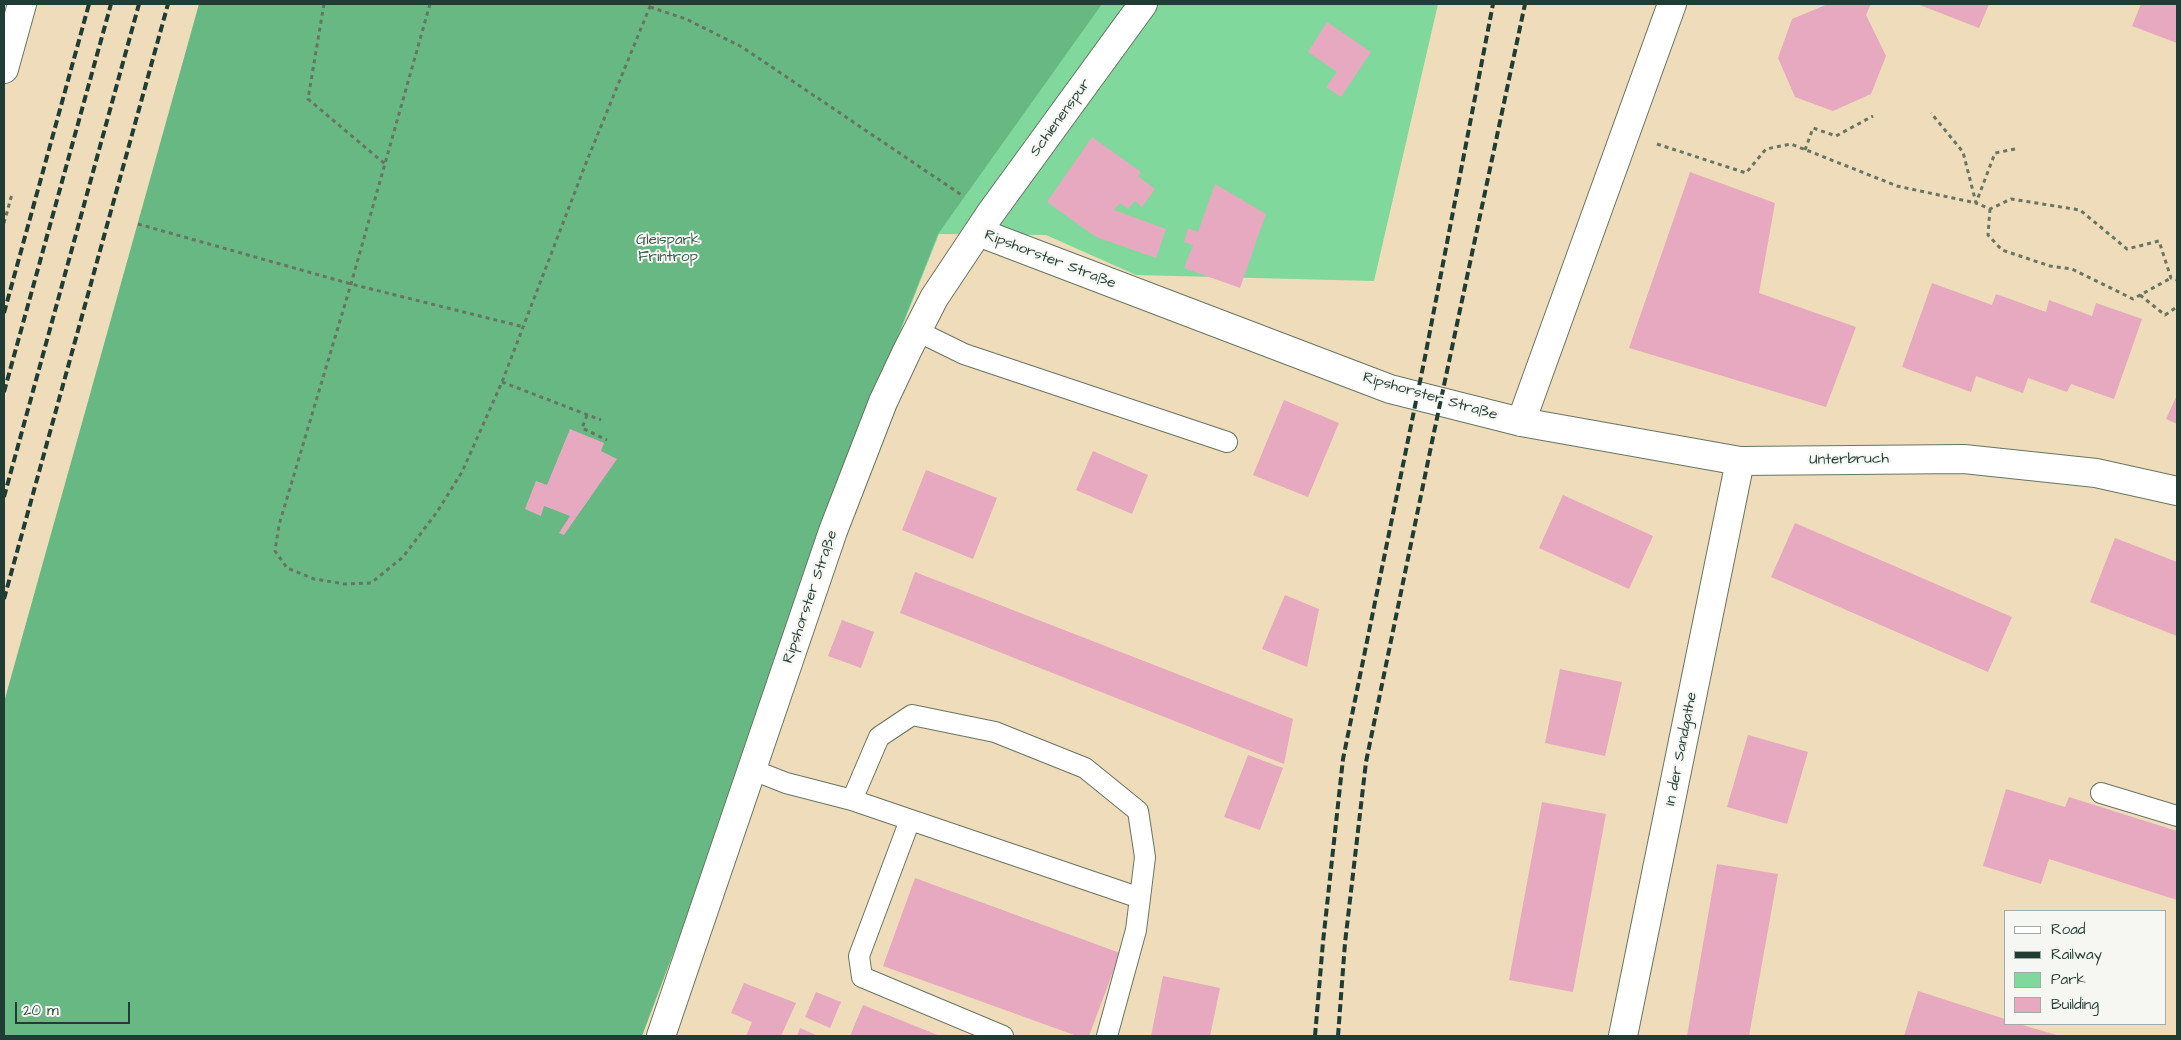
<!DOCTYPE html>
<html>
<head>
<meta charset="utf-8">
<style>
	body { margin:0 }
	#map { position:relative; width:2181px; height:1040px; overflow:hidden; background:#eedcba; font-family:"Architects Daughter",sans-serif }
	canvas { display:block }
	.frame { position:absolute; inset:0; border:5px solid #1f3d34; pointer-events:none }
	.legend { position:absolute; left:2004px; top:910px; width:162px; height:115px; box-sizing:border-box; background:#f6f6f2; border:1px solid #a0aca6; margin:0; padding:6px 9px; list-style:none; font-size:15px; color:#1f3d34 }
	.legend li { display:flex; align-items:center; gap:10px; height:25px }
	.legend b { width:25px; border:1px solid #a0aca6 }
	.scale { position:absolute; left:15px; top:1002px; width:115px; height:22px; box-sizing:border-box; border:2px solid #1f3d34; border-top:0; padding-left:6px; font-size:15px; line-height:18px; white-space:nowrap; color:#1f3d34; -webkit-text-stroke:4px #f6f6f2; paint-order:stroke }
</style>
</head>
<body>
<div id="map">
<canvas width="2181" height="1040"></canvas>
<div class="frame"></div>
<ul class="legend">
<li><b style="height:6px;background:#fff"></b>Road</li>
<li><b style="height:6px;background:#1f3d34"></b>Railway</li>
<li><b style="height:14px;background:#81d89c"></b>Park</li>
<li><b style="height:14px;background:#e7a9bf"></b>Building</li>
</ul>
<div class="scale">20 m</div>
</div>
<script>
const c = document.querySelector('canvas').getContext('2d');
c.lineJoin = 'round';
function fillPath(path, color) { c.fillStyle = color; c.fill(path, 'evenodd'); }
function strokePath(path, color, width, dash) { c.strokeStyle = color; c.lineWidth = width; c.lineCap = dash ? 'butt' : 'round'; c.setLineDash(dash || []); c.stroke(path); }
function drawText(font, color, halo, rows, align = 'center') {
  c.font = font + ' "Architects Daughter",sans-serif'; c.lineWidth = 4; c.setLineDash([]); c.textBaseline = 'middle'; c.strokeStyle = halo; c.fillStyle = color; for (const [text, x, y, turn = 0] of rows) {
    c.save(); c.translate(x, y); c.rotate((+turn || 0) * Math.PI / 180); c.textAlign = isNaN(turn) ? turn : align; if (halo) c.strokeText(text, 0, 0); c.fillText(text, 0, 0); c.restore();
  }
}
fillPath(new Path2D(`
	M199 4H1438L1374 281 1136 275 1046 235 939 234 819 536Z`), '#81d89c');
fillPath(new Path2D(`
	M199 4H1102L938 234 819 536 742 771 642 1036H4V702Z`), '#68b884');
fillPath(new Path2D(`
	M1828 4H1871L1866 15 1886 56 1871 94 1833 111 1795 97 1778 58 1792 19Z
	M1917 4H1989L1979 28Z
	M2141 4H2177V43L2132 26Z
	M1327 22 1371 52 1341 97 1326 87 1337 72 1308 52Z
	M1092 137 1141 172 1138 176 1155 189 1142 207 1135 201 1128 209 1120 203 1114 210 1166 229 1156 258 1096 237 1047 202Z
	M1690 172 1775 203 1759 293 1856 327 1826 407 1629 348Z
	M1215 184 1266 214 1240 288 1184 268 1193 245 1184 242 1188 228 1198 232Z
	M1932 283 1992 305 1996 294 2046 312 2049 300 2092 316 2096 303 2142 319 2114 399 2071 384 2067 392 2028 378 2023 393 1976 376 1971 392 1902 367Z
	M2177 395V424L2166 419Z
	M1284 400 1339 423 1308 497 1253 475Z
	M570 429 604 443 601 451 617 459 564 535 559 533 570 516 544 506 541 516 525 509 536 481 547 485Z
	M1093 451 1148 475 1132 514 1076 490Z
	M926 470 997 498 973 559 902 530Z
	M1563 495 1653 536 1629 589 1539 548Z
	M1795 523 2012 617 1988 672 1771 577Z
	M2115 538 2177 562V636L2090 602Z
	M915 572 1293 719 1284 764 900 613Z
	M1285 595 1319 609 1307 667 1262 649Z
	M842 620 874 632 861 668 828 656Z
	M1560 669 1622 682 1605 756 1545 743Z
	M1748 735 1808 752 1787 824 1727 807Z
	M1248 755 1283 768 1260 830 1224 817Z
	M2006 789 2065 807 2069 797 2177 831V900L2049 859 2041 884 1983 866Z
	M1542 802 1606 814 1573 992 1509 980Z
	M1717 864 1778 874 1749 1036H1687Z
	M915 878 1120 953 1089 1036H1077L883 966Z
	M1163 976 1220 988 1210 1036H1151Z
	M744 983 796 1003 781 1036H746L752 1022 731 1013Z
	M1918 991 2005 1019V1024H2019L2060 1036H1904Z
	M816 992 841 1002 830 1028 805 1017Z
	M863 1005 940 1036H850Z
	M800 1028 818 1036H797Z`), '#e7a9bf');
const service = new Path2D(`
	M917 331 964 354 1227 442
	M753 770 786 783 852 800 1140 898
	M2101 793 2177 816
	M852 800 879 737 912 715 995 732 1085 768 1138 811 1145 857 1140 898 1136 930 1107 1036
	M910 820 859 956 862 977 1003 1036`);
const minor = new Path2D(`
	M978 232 1390 389 1521 422 1740 461 1964 459 2096 473 2177 491
	M1521 422 1672 4
	M661 1036 833 531 883 402 907 351 934 298 990 214 1143 4
	M1623 1036 1740 461`);
const secondary = new Path2D(`
	M4 69 22 4`);
strokePath(service, '#677563', 22);
strokePath(minor, '#677563', 30);
strokePath(secondary, '#677563', 30);
strokePath(new Path2D(`
	M324 4 308 99 385 164
	M430 4 351 284 279 525 275 551 287 568 314 579 345 584 371 583 403 557 437 512 462 472 502 382 586 163 651 4
	M650 7 686 19 742 47 963 196
	M1657 144 1746 173 1766 149 1791 144 1897 186 1976 203 1963 152 1931 113
	M2015 149 1995 153 1976 203 1990 209 2011 199 2080 210 2127 249 2159 241 2171 278 2177 280
	M1805 150 1813 128 1836 136 1873 116
	M1990 209 1988 235 2002 250 2050 266 2072 269 2133 299 2171 278
	M4 223 12 194
	M138 224 351 284 524 327
	M2140 295 2165 315 2177 307
	M502 382 601 420
	M587 415 582 428 607 440`), '#677563', 3, [4, 4]);
strokePath(service, '#fff', 20);
strokePath(minor, '#fff', 28);
strokePath(secondary, '#fff', 28);
strokePath(new Path2D(`
	M4 313 89 4
	M4 392 111 4
	M4 497 139 4
	M4 599 168 4
	M1315 1036 1323 942 1343 759 1425 357 1493 4
	M1338 1036 1345 943 1366 762 1433 437 1525 4`), '#1f3d34', 4, [8, 4]);
drawText('15px', '#1f3d34', '#f6f6f2', [
	["Schienenspur",1061,118,-54],
	["Ripshorster Straße",1050,260,21],
	["Ripshorster Straße",1430,397,16],
	["Unterbruch",1849,460,-1],
	["Ripshorster Straße",811,597,-71],
	["In der Sandgathe",1682,749,-79]
]);
drawText('15px', '#335c49', '#f6f6f2', [
	["Gleispark",668,241],
	["Frintrop",668,258]
]);
</script>
</body>
</html>
